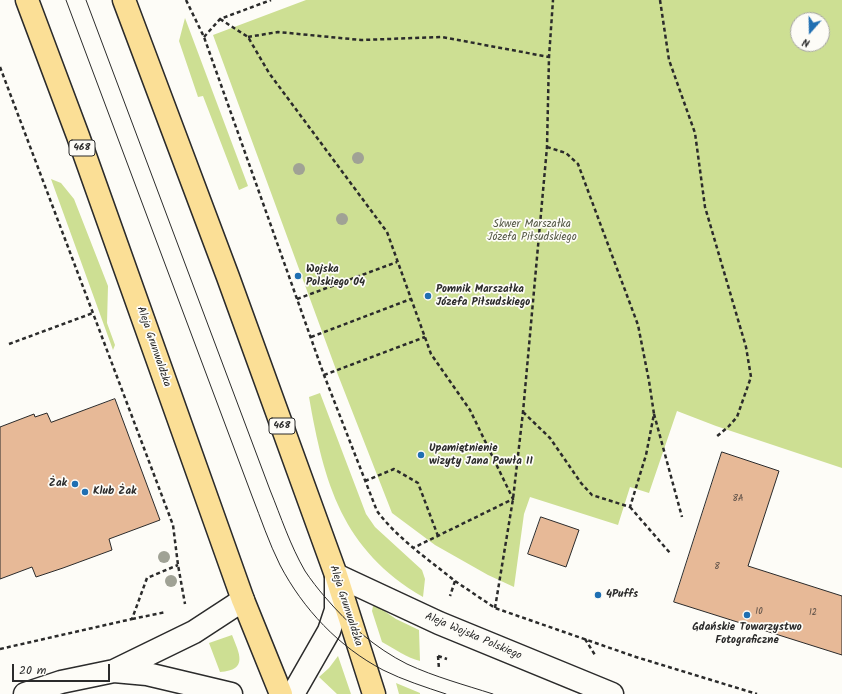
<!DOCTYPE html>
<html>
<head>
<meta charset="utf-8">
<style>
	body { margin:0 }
	#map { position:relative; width:842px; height:694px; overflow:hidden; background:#fdfcf7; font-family:Kalam,sans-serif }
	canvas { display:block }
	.north { position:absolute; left:790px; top:12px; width:40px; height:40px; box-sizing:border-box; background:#fdfcf7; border:1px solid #a9a8a5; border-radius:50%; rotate:200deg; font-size:11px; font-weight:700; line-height:16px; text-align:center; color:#2b2b2b }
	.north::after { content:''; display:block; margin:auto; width:14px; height:18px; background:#1f6fb2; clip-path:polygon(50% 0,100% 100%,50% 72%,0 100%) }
	.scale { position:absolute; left:12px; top:664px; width:98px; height:18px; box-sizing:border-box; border:2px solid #2b2b2b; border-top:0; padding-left:5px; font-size:12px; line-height:14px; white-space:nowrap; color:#2b2b2b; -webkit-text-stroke:3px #fdfcf7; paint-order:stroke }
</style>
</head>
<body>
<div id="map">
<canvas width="842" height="694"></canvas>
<div class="north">N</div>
<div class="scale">20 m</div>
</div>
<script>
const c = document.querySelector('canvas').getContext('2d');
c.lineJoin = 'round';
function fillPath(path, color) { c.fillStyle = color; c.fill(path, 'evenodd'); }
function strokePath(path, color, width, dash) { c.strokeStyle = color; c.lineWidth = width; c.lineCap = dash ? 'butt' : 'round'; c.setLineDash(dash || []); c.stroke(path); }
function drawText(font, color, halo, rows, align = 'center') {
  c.font = font + ' Kalam,sans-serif'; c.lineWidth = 3.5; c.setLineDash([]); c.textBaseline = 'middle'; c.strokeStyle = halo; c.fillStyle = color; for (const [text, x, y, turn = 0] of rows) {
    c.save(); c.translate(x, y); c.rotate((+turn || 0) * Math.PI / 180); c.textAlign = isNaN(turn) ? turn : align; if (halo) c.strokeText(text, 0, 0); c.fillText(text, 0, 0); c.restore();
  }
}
fillPath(new Path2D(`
	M306 0H842V468L716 426 677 411 649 493 630 487 618 525 530 497 524 514 514 587 488 575 435 545 392 513 338 375 213 35ZM798 20H822V44H798Z
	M185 18 248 186 239 190 203 96 198 97 179 41Z
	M51 179 61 183 74 199 108 286 107 323 115 345 113 350Z
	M320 393 366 514 375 527 422 570 425 579 423 597C342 550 324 483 309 397Z
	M373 606H377L396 619 419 630 420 661C407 658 395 649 382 642L372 611Z
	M232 635C239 653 249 670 220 672L209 643Z
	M338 656 351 694H337L319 677 329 668Z
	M396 683 420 693V694H399Z`), '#cddf93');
const building = new Path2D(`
	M115 399 160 520 109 539 112 550 63 568 36 577 32 567 0 579V427L34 414 35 417 47 413 51 422Z
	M722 452 779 471 748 566 842 596V655L674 602Z
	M541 517 579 530 566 567 528 554Z`);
fillPath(building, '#e7b997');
strokePath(building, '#2b2b2b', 1);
const secondary = new Path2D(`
	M114 671 147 674 231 694
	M25 694 61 682 114 671 194 632 243 600
	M293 694 329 631 336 610V575L439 623 612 694`);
const primary = new Path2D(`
	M27 0 78 136 243 600 281 694
	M124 0 228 277 336 575 374 694`);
strokePath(secondary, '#2b2b2b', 25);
strokePath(primary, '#2b2b2b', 25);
strokePath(new Path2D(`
	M186 0 204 37 324 375 377 511C398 539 428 559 455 581L450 596
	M660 0 669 60 695 133 705 207 746 347 751 377 737 417 728 427 716 437
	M220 19 248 37 269 73 387 232 431 354 470 410 513 499 413 548
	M204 37 220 19 271 0
	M248 37 278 32 361 40 442 37 549 57
	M0 67 173 525 178 565 185 604
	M297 299 397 262
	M311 337 411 299
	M9 344 93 313
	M324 375 425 337
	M523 412 550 438 581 483 592 495 630 507 646 455 654 414 649 381 638 325 578 164 566 153 547 147
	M654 414 682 517
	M365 481 394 469 418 483 438 536
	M630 507 670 553
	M455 581 495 608 636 657 757 694
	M495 608 513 499 523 412 547 147 549 57 553 0
	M132 619 166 612
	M585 639 595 655
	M0 649 132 619 147 578 178 565
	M438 656 447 659
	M438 656 439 669`), '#2b2b2b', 2.5, [4, 3]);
strokePath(secondary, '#fdfcf7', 22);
strokePath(primary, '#fbdf96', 22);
strokePath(new Path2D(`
	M66 0 252 496C261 519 269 543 280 565 303 609 339 647 383 670 403 680 425 687 446 694
	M86 0 270 490C281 517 290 545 305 571 311 580 318 589 325 597 348 624 375 648 407 664 435 677 465 685 493 694`), '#2b2b2b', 1);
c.fillStyle = '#a0a295';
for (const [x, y] of [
	[358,158],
	[299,169],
	[342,219],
	[164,557],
	[171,581]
]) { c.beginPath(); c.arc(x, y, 6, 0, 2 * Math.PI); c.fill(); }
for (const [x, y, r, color] of [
	[298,276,4,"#1f6fb2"],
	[428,296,4,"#1f6fb2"],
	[421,455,4,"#1f6fb2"],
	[75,484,4,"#1f6fb2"],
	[85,492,4,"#1f6fb2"],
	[598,595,4,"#1f6fb2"],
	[747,615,4,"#1f6fb2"]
]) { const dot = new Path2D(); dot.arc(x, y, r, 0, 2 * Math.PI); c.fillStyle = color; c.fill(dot); strokePath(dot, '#fdfcf7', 1.5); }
drawText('9px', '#5a4e46', null, [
	["8A",738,499],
	["8",717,567],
	["10",759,612],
	["12",813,613]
]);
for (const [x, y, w] of [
	[82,148,26],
	[282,426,26]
]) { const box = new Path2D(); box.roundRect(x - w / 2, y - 8, w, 16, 3); c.fillStyle = '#fdfcf7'; c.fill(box); strokePath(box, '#2b2b2b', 1); }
drawText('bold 10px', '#2b2b2b', null, [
	["468",82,148],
	["468",282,426]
]);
drawText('11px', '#545845', '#fdfcf7', [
	["Skwer Marszałka",532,225],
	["Józefa Piłsudskiego",532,238]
]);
drawText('bold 11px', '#2b2b2b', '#fdfcf7', [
	["Wojska",306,270],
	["Polskiego 04",306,283],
	["Pomnik Marszałka",436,290],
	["Józefa Piłsudskiego",436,303],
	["Upamiętnienie",429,449],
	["wizyty Jana Pawła II",429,462],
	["Żak",67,484,"right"],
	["Klub Żak",93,492],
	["4Puffs",606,595],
	["Gdańskie Towarzystwo",747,628,"center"],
	["Fotograficzne",747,641,"center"]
], 'left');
drawText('11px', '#2b2b2b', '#fdfcf7', [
	["Aleja Grunwaldzka",153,347,71],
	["Aleja Grunwaldzka",345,606,72],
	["Aleja Wojska Polskiego",473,637,23]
]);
</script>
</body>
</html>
